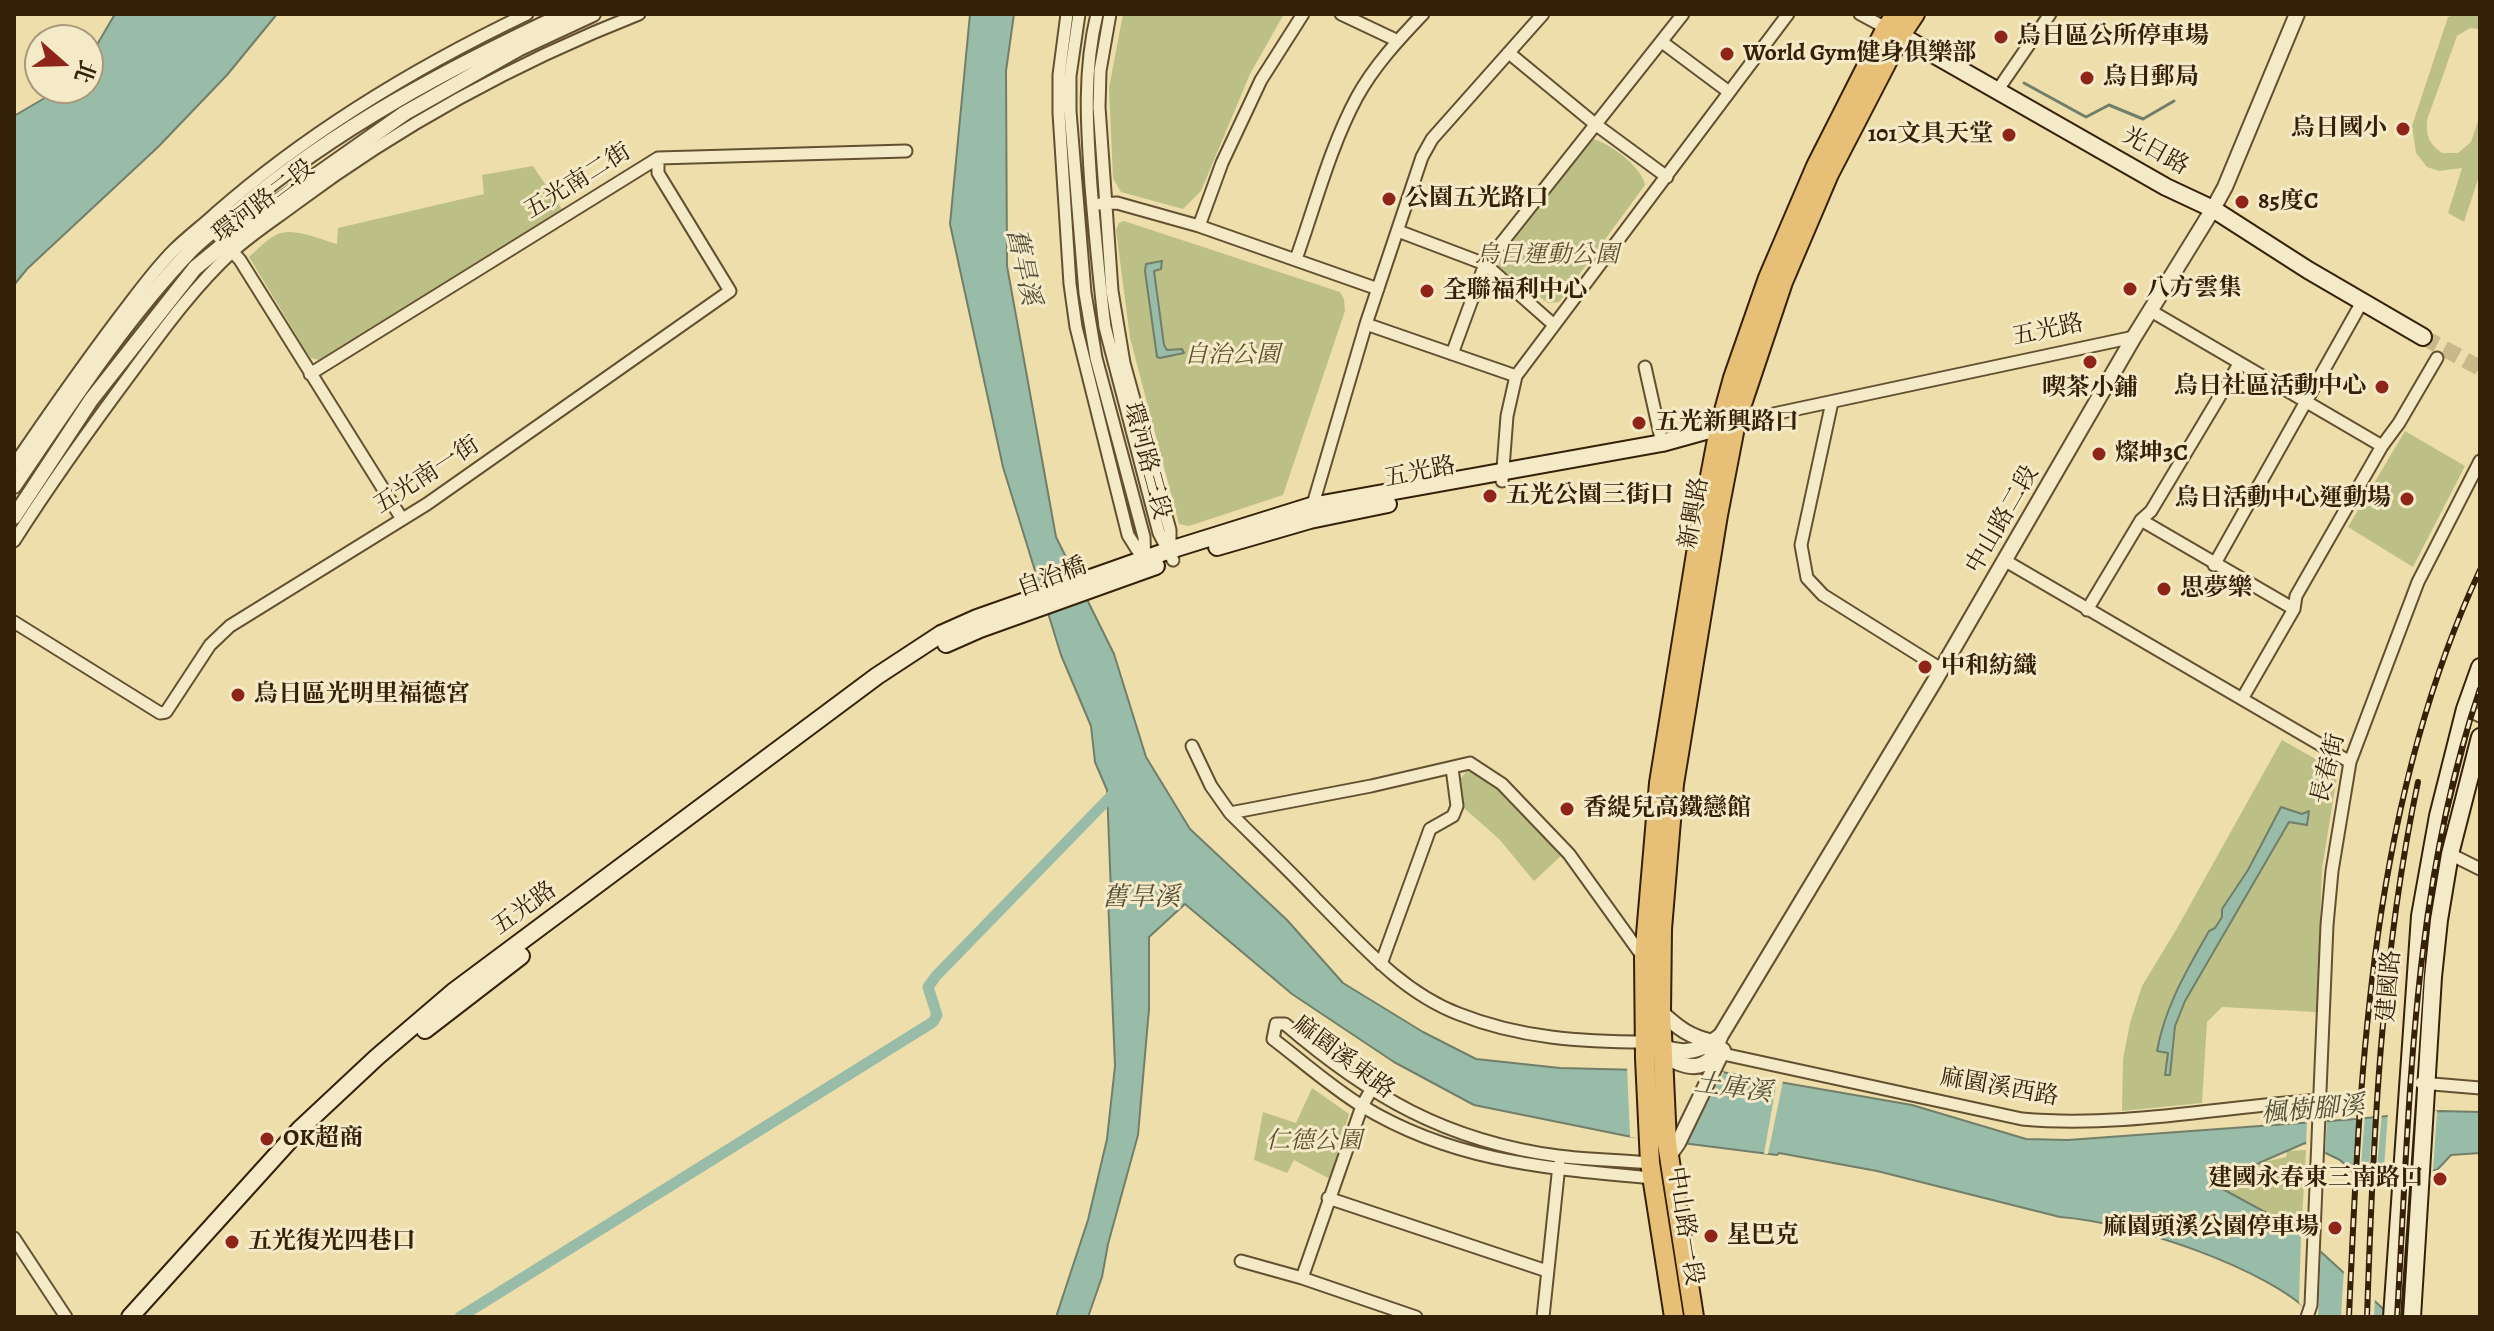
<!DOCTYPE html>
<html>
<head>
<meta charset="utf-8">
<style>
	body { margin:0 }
	#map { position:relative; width:2494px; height:1331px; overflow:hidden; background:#eedeab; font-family:Alegreya,"Noto Serif TC",serif }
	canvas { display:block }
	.frame { position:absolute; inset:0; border:16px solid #352008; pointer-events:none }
	.north { position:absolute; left:24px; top:24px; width:80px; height:80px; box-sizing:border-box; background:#f4eac8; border:2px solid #a8997b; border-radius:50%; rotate:110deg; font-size:22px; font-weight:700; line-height:32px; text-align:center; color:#352008 }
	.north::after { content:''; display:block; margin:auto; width:28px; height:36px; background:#8f2418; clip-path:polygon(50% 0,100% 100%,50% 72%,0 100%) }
</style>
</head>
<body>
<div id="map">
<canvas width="2494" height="1331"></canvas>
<div class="frame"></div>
<div class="north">北</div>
</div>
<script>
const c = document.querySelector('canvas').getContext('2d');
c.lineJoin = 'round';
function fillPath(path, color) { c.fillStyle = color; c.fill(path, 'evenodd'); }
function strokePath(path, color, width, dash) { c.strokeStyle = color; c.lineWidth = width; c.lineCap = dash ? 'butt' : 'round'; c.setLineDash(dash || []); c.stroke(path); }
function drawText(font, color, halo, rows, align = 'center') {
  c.font = font + ' Alegreya,"Noto Serif TC",serif'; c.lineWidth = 6; c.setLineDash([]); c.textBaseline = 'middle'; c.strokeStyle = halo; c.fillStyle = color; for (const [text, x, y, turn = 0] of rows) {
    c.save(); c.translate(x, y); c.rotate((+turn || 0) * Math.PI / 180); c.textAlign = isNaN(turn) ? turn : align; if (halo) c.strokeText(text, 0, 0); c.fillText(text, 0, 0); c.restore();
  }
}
fillPath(new Path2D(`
	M1123 14H1284L1250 74 1201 191 1183 209 1121 192 1113 178 1109 88Z
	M2459 14H2480V29L2470 28 2457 36 2427 120C2426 137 2429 143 2442 153H2458L2471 142 2480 115V173L2464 222 2448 213 2462 168 2439 171 2427 167 2416 153 2412 126 2448 17Z
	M1591 139C1607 140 1643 168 1645 185L1559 302 1548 303 1499 267 1498 257Z
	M533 166 562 209 319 360 311 358 306 351 249 257C257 250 265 241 274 236 291 225 320 240 337 244L338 228 484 194 482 175Z
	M1124 221 1340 292 1344 299 1345 311 1283 495 1189 526 1179 524 1130 338 1116 230 1119 223Z
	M2405 431 2465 466 2413 567 2348 527Z
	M2282 740 2335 770 2337 776 2322 869 2317 1012 2222 1007 2207 1022 2202 1103 2122 1111 2123 1059 2130 1023 2142 986 2176 930Z
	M1469 768 1494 782 1562 855 1534 881 1499 839 1464 808 1461 778Z
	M1312 1088 1349 1114 1330 1179 1294 1160 1287 1173 1254 1160 1263 1112 1296 1123Z
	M2306 1150 2301 1235 2218 1187 2259 1163 2286 1157 2287 1151Z`), '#bcc086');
const water = new Path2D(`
	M115 14H277L227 75 158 147 27 269 14 285V116L62 88H88V60Z
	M970 14H1014L1006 71 1007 266 1056 537 1114 654 1146 757 1190 829 1287 920 1343 983 1423 1032 1476 1059 1560 1068 1722 1072 1912 1105 2026 1139 2068 1140 2356 1119 2440 1111 2480 1112V1153L2451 1155 2437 1170 2353 1172 2340 1160 2305 1143 2259 1163 2219 1187 2296 1229 2392 1317H2315C2267 1267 2130 1222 2060 1217L1877 1171 1779 1153 1777 1155 1627 1136 1474 1105 1394 1062 1292 994 1185 904 1149 937V1009L1138 1135 1108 1244 1102 1277 1088 1317H1056L1088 1220 1107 1139 1115 1066 1108 897 1111 892 1107 790 1095 762 1091 726 1061 655 1003 467 950 224Z
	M1162 261 1161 269 1154 271 1164 345 1167 350 1182 349 1184 353 1160 358 1157 357 1145 271 1146 264Z
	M2281 807 2302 814 2309 811 2307 825 2289 822 2185 1001 2175 1026 2170 1075H2165L2168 1053 2157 1051C2165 1006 2187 970 2209 931L2215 928 2222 917V909L2248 870Z`);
fillPath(water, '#99bca9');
strokePath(water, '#717e69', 2);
fillPath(new Path2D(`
	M1627 1066H1666L1724 1072 1683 1146 1630 1137Z
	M1777 1080 1783 1081 1768 1154H1764Z
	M2410 1110 2437 1111 2433 1171 2384 1168 2388 1112Z
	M2374 1113H2382L2377 1166H2369Z
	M2365 1114 2361 1165 2353 1164 2357 1115Z
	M2327 1117 2325 1157 2306 1148 2307 1118Z
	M2301 1235 2321 1248 2318 1317H2313L2299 1303Z
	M2344 1269 2375 1297 2374 1317H2341Z`), '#eedeab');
strokePath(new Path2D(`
	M2024 83 2086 117 2109 105 2143 119 2174 101`), '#717e69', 3);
strokePath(new Path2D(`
	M460 1317 933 1022 937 1015 928 987 936 976 1117 790`), '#99bca9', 11);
strokePath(new Path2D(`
	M2423 337 2480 368`), '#c9b88a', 16, [16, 8]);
const minor = new Path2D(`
	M1067 14 1059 75V113L1070 284 1076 327 1128 535 1143 559
	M1079 14 1070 76V111L1085 293 1096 358 1144 537 1145 565
	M1097 14C1083 71 1087 127 1091 186 1095 233 1099 280 1105 327L1159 533 1173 560
	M1110 14 1100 71 1099 107 1112 291 1124 363 1170 530V549
	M1341 14 1398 41
	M1860 14 1886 28
	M1662 42 1729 92
	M1509 53 1595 124 1667 177
	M1997 91 2050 14
	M1100 204 1117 203 1199 226 1378 289
	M209 226 240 260 402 519
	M1199 226 1222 163 1261 80 1303 14
	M1398 231 1485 264 1554 325
	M1296 259C1315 206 1330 147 1357 97 1374 66 1399 39 1423 14
	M2151 311 2382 446
	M1366 324 1516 376
	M1452 354 1485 264 1683 14
	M1645 367 1662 443
	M310 374 658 158 906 151
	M1832 402 1801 545 1807 578 1823 595 1941 669
	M1736 422 2134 337
	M14 465C48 415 83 365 120 316 137 294 154 270 174 250 187 237 202 226 215 214 308 132 416 67 527 14
	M1502 481 1507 416 1516 376 1788 14
	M1311 511 1366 324 1422 157 1432 139 1543 14
	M2141 520 2294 609
	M14 541C51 483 91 427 132 372 163 330 194 287 233 251 252 234 275 219 295 204 401 125 517 62 639 14
	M2004 560 2350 762
	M2214 565 2362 302
	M2087 610 2141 520 2151 511 2239 364
	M14 622 160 713 166 712 210 645 230 626 427 504 730 291 658 173V158
	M2242 699 2294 609 2296 596 2382 446 2399 423 2437 358
	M2465 709 2480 716
	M1192 746 1211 786 1230 813C1259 842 1289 870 1317 900 1359 942 1401 992 1459 1014 1519 1038 1582 1042 1646 1042
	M1230 813 1371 786 1470 763 1502 784 1569 854 1643 957
	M2450 854 2480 869
	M1381 964 1430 829 1453 816 1457 806 1452 768
	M1723 1054 2022 1119C2121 1128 2220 1107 2319 1100
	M2421 1083 2480 1088
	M1650 1163C1620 1160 1588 1160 1558 1156 1446 1141 1369 1096 1285 1024H1276L1273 1039C1302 1061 1331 1087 1362 1106 1454 1162 1547 1168 1652 1178
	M1328 1198 1547 1271
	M14 1238 66 1317
	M1241 1261 1302 1278 1416 1317
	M1302 1278 1362 1106 1371 1090
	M1543 1317 1559 1165
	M2307 1317 2311 1305 2327 925 2332 871 2350 762 2418 582 2480 461`);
const tertiary = new Path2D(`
	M14 486C69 405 124 320 192 249 206 235 223 223 239 210 335 128 451 67 565 14
	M14 517 91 400 195 268 257 217 405 113 520 48 593 14
	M1661 1012C1678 1028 1690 1037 1713 1042
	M1664 1047C1685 1056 1704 1050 1721 1035
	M1656 1050C1670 1060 1695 1075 1710 1059 1715 1053 1718 1041 1721 1035L1934 682 2134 337 2213 209 2225 187 2297 14
	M1669 1156 1678 1143 1723 1050`);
const secondary = new Path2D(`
	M1891 30 2166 187 2213 209 2308 270 2423 337
	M1217 547 1310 520 1388 504
	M946 644 980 629 1156 566
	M425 1030 521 956
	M130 1317 300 1129 377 1057 453 992 877 676 941 634 977 618 1170 550 1311 506 1662 443 1727 425
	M2392 1317 2420 916 2438 816 2465 709 2480 667
	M2412 1317 2433 977 2439 920 2450 854 2480 737`);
const primary = new Path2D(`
	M1674 1317 1650 1163 1645 1058 1644 958 1659 783 1700 529 1719 429 1733 378 1768 278 1816 166 1886 28 1896 14
	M1694 1317 1667 1143 1661 1012 1662 929 1674 784 1718 515 1736 422 1783 282 1829 174 1901 35 1915 14`);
strokePath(minor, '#635031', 15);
strokePath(tertiary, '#635031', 18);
strokePath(secondary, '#352008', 20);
strokePath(primary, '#352008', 22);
strokePath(minor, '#f4eac8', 11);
strokePath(tertiary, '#f4eac8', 14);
strokePath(secondary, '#f4eac8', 16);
strokePath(primary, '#e7bf76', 18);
const rail = new Path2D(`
	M2349 1317C2360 1064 2371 803 2480 570
	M2367 1317C2373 1139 2381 956 2418 782
	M2397 1317C2410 1106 2411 891 2480 689`);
strokePath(rail, '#352008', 6);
strokePath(rail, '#f4eac8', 3, [9]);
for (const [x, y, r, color] of [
	[2001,37,8,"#8f2418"],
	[1727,54,8,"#8f2418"],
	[2087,78,8,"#8f2418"],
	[2403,129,8,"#8f2418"],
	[2009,135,8,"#8f2418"],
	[1389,199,8,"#8f2418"],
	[2242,202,8,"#8f2418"],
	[2130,289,8,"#8f2418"],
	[1427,291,8,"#8f2418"],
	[2090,362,8,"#8f2418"],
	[2382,387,8,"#8f2418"],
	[1639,423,8,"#8f2418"],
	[2099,454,8,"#8f2418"],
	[1490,496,8,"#8f2418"],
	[2407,499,8,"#8f2418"],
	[2164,589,8,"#8f2418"],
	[1925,667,8,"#8f2418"],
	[238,695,8,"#8f2418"],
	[1567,809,8,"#8f2418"],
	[267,1139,8,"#8f2418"],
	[2440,1179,8,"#8f2418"],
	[2335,1228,8,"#8f2418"],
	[1711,1236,8,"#8f2418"],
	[232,1242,8,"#8f2418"]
]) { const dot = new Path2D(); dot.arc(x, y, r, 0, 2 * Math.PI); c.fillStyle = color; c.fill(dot); strokePath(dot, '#f4eac8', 3); }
drawText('bold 24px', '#352008', '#f4eac8', [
	["烏日區公所停車場",2017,37],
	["World Gym健身俱樂部",1743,54],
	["烏日郵局",2103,78],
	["烏日國小",2387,129,"right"],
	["101文具天堂",1993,135,"right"],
	["公園五光路口",1405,199],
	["85度C",2258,202],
	["八方雲集",2146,289],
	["全聯福利中心",1443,291],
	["烏日社區活動中心",2366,387,"right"],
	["喫茶小鋪",2090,389,"center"],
	["五光新興路口",1655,423],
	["燦坤3C",2115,454],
	["五光公園三街口",1506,496],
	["烏日活動中心運動場",2391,499,"right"],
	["思夢樂",2180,589],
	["中和紡織",1941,667],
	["烏日區光明里福德宮",254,695],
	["香緹兒高鐵戀館",1583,809],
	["OK超商",283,1139],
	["建國永春東三南路口",2424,1179,"right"],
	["麻園頭溪公園停車場",2319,1228,"right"],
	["星巴克",1727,1236],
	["五光復光四巷口",248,1242]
], 'left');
drawText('24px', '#352008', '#f4eac8', [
	["光日路",2155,152,29],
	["五光南二街",578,182,-32],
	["環河路二段",264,202,-37],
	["五光路",2048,331,-12],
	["環河路三段",1146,461,75],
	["五光路",1420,473,-11],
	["五光南一街",427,476,-33],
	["新興路",1695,513,-80],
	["中山路二段",2003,520,-60],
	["自治橋",1052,578,-20],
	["長春街",2329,769,-76],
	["五光路",525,909,-36],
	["建國路",2390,986,-85],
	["麻園溪東路",1343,1058,37],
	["麻園溪西路",1999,1088,10],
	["中山路一段",1684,1226,81]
]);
drawText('italic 24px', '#5e502e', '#f4eac8', [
	["烏日運動公園",1547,256],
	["自治公園",1232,356],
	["仁德公園",1314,1142]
]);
drawText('italic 26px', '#534f38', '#f4eac8', [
	["舊旱溪",1022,267,78],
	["舊旱溪",1141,899],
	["土庫溪",1733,1089,8],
	["楓樹腳溪",2313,1111,-5]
]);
</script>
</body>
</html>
